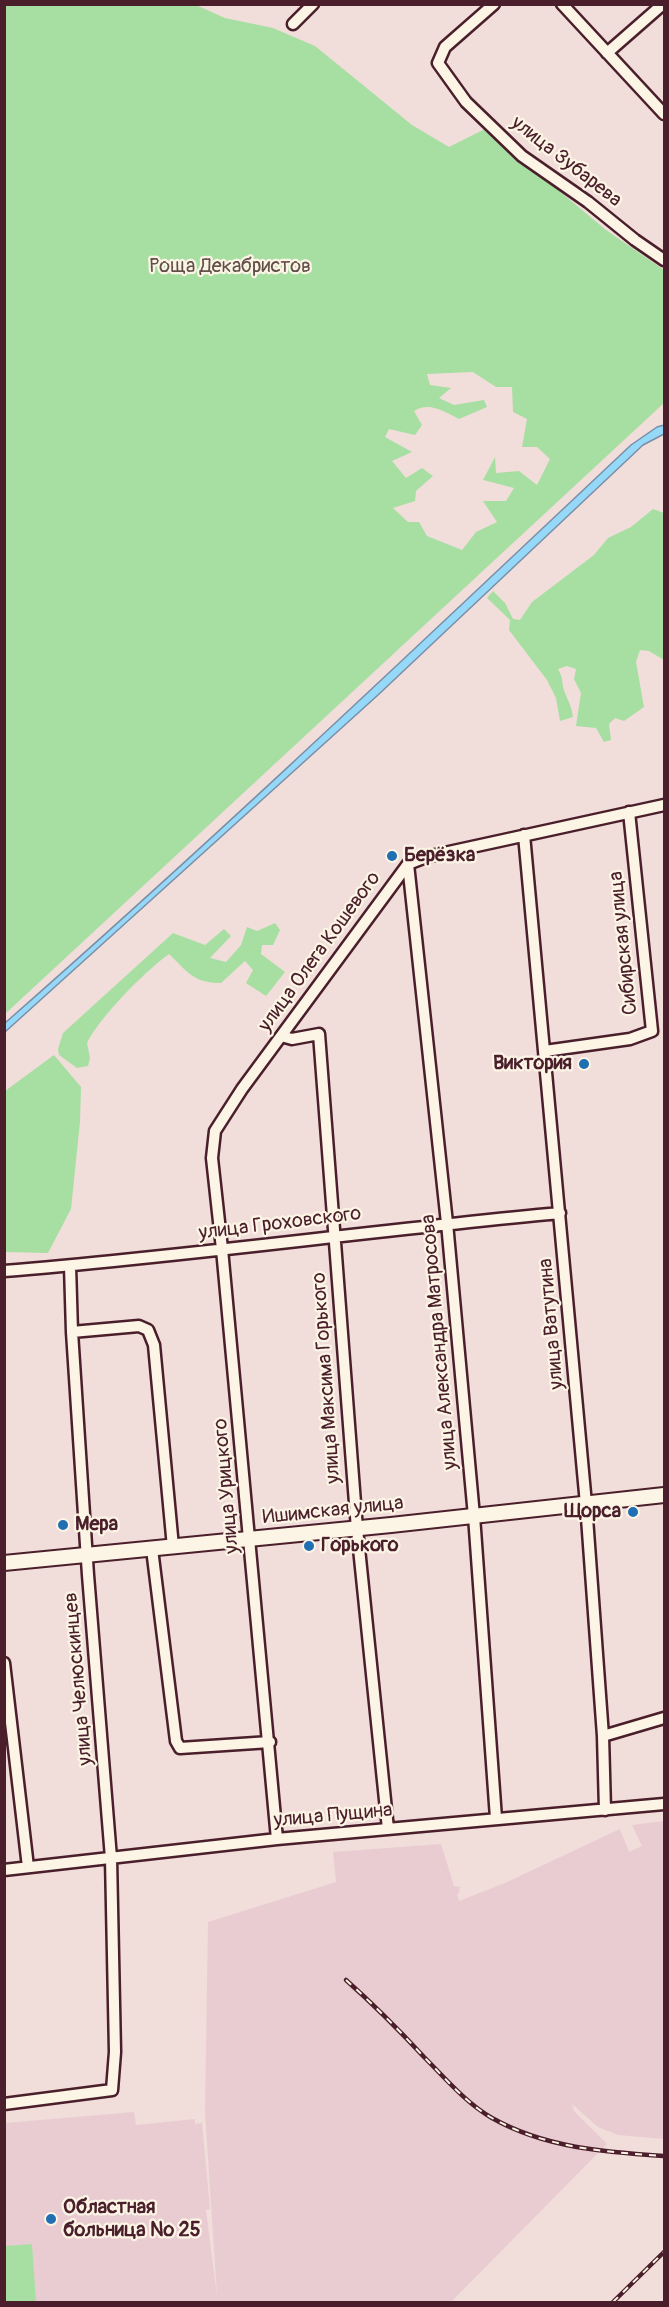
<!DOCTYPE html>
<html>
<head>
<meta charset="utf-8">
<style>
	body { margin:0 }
	#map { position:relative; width:669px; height:2307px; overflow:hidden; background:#f1ddda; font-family:Pangolin,sans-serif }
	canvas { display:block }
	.frame { position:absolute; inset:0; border:6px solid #4a1f2b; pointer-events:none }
</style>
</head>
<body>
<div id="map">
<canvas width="669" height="2307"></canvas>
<div class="frame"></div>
</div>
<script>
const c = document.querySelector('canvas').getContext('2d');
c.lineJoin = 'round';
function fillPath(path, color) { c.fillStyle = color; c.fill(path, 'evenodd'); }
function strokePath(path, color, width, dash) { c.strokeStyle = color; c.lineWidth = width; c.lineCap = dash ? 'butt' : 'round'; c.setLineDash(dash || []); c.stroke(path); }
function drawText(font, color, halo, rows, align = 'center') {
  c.font = font + ' Pangolin,sans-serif'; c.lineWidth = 4.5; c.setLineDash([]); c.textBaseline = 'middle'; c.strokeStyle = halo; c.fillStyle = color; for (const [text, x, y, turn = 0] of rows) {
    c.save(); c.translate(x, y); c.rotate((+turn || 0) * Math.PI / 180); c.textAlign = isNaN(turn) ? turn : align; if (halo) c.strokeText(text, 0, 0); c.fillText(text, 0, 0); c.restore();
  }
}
fillPath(new Path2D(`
	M664 1821V2139L618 2135 598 2127 572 2104 574 2111 607 2144 451 2302H5V2123L134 2112 136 2125 195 2119V2124L202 2123 210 2209 206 2210 217 2296 205 2112 208 1922 336 1882 333 1852 441 1844 454 1886 460 1887 459 1893 457 1894 459 1901 505 1883 620 1829 629 1852 642 1846 632 1825Z`), '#e9ccd2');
fillPath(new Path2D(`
	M5 5H196L225 18 273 28 315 46 412 125 449 147 485 129 606 230 664 270V403L5 1014ZM473 372 496 387H512L513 412 527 419 522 447H537L550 459 537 485 519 471 496 473 495 457 483 480 514 488 506 501H483L497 522 476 532 462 550 427 536 419 522H408L393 508 415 501 416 491 433 476 422 468 406 478 392 461 412 452 385 437 389 429 415 435 422 425 414 411C429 401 445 412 459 419L487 407 484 400 454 405 439 398 451 388 430 385 427 374Z
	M653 509 664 513V660L649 651 640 650 636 662 644 707 624 721 615 718 609 724 611 740 604 742 596 728 576 726 581 693 574 679 576 669 567 666 558 669C564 679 561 684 565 693 569 703 571 705 573 717L560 721 556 698 547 680 509 630 510 620 487 598 493 591 505 603 513 619 520 620 532 602 594 555 608 538 631 527Z
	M275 923 280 930 273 945H262L261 954 285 972 266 996 246 983 253 970 245 961 221 983C193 983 188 972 169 954 145 971 99 1018 87 1043L90 1058 88 1066 77 1068 59 1055 58 1049 63 1033 173 933 205 945 224 929 231 936 210 958 226 962 241 945 247 927 257 931Z
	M54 1055 81 1087 80 1122 71 1209 48 1253 5 1252V1091Z
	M32 2244 36 2302H5V2246Z`), '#a7dfa3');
const water = new Path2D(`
	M664 425V434L643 445 378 695 5 1032V1023C218 836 424 640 631 445L657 427Z`);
fillPath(water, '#96d8f8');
strokePath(water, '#788ea6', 1.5);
const minor = new Path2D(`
	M494 4 445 47 438 63 466 102 522 156 588 202 635 240 664 260
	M562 4 664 114
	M293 24 313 4
	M607 53 663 4
	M524 835 586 1504 603 1736 605 1810
	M408 864 447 1223 474 1516 496 1818
	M281 1036 292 1039 319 1034 357 1529 388 1829
	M545 1051 630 1039 652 1031 629 812
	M4 1271C190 1256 375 1230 560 1213
	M72 1332 139 1326 148 1330 154 1345 173 1547
	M152 1549 176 1741 180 1748 270 1742
	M4 1663 28 1867
	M603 1736 664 1718
	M277 1839 222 1249 212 1158 215 1131 242 1089 408 864 426 857 664 805
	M4 1870 277 1839 664 1804
	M4 2104 112 2090 115 2052 111 1858 88 1575 72 1332 70 1266`);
const major = new Path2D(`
	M4 1563 391 1525 664 1495`);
strokePath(minor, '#4a1f2b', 15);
strokePath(major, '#4a1f2b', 18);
strokePath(minor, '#fcf5e5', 10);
strokePath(major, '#fcf5e5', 14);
const rail = new Path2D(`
	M346 1980C373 2004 399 2030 424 2057 445 2078 466 2103 492 2118 545 2148 605 2152 664 2156
	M613 2302 664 2252`);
strokePath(rail, '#4a1f2b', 4.5);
strokePath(rail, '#fcf5e5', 2, [7]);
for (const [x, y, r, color] of [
	[392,856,6,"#1f6fb2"],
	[584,1064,6,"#1f6fb2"],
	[633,1512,6,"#1f6fb2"],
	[63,1525,6,"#1f6fb2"],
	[309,1546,6,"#1f6fb2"],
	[51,2219,6,"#1f6fb2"]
]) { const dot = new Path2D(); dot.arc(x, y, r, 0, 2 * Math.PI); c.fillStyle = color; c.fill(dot); strokePath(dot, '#fcf5e5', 2); }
drawText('20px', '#4a1f2b', '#fcf5e5', [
	["улица Зубарева",566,162,38],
	["Сибирская улица",624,943,-96],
	["улица Олега Кошевого",320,952,-54],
	["улица Гроховского",280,1224,-7],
	["улица Ватутина",552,1324,-95],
	["улица Александра Матросова",440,1342,-95],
	["улица Максима Горького",327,1378,-94],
	["улица Урицкого",227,1486,-95],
	["Ишимская улица",333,1511,-6],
	["улица Челюскинцев",79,1679,-95],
	["улица Пущина",333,1816,-5]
]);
drawText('20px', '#614f49', '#fcf5e5', [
	["Роща Декабристов",230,267]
]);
drawText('bold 20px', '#4a1f2b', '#fcf5e5', [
	["Берёзка",404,856],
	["Виктория",572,1064,"right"],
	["Щорса",621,1512,"right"],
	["Мера",75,1525],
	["Горького",321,1546],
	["Областная",63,2208],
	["больница № 25",63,2231]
], 'left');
</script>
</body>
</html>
